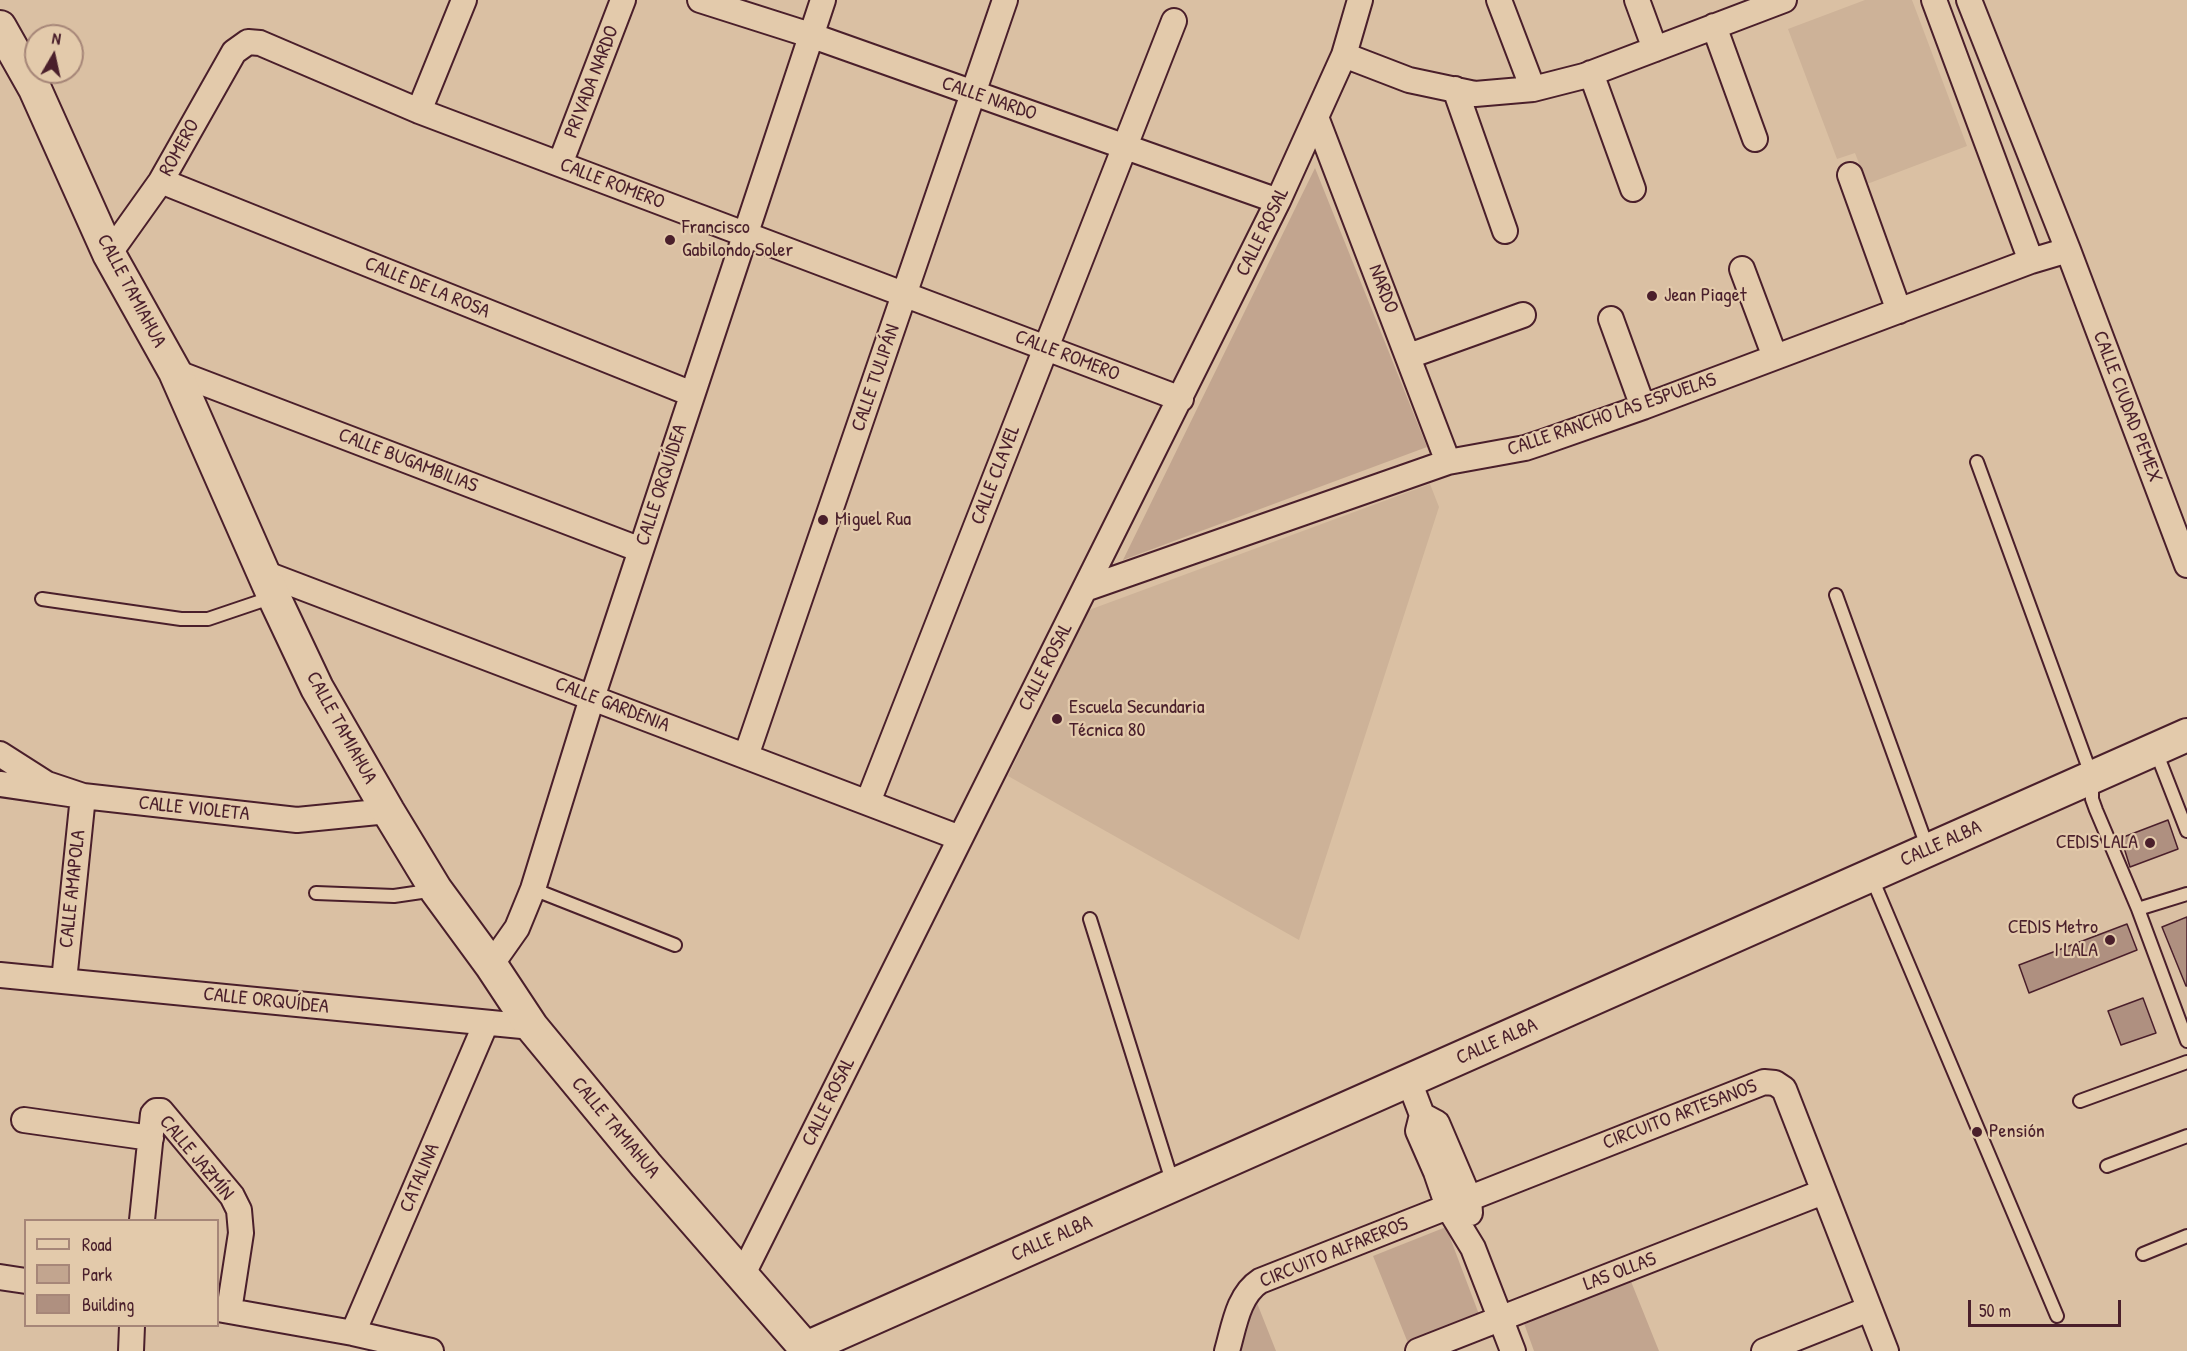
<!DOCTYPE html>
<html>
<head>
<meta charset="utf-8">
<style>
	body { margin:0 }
	#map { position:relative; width:2187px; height:1351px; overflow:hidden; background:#dac0a3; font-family:"Patrick Hand",sans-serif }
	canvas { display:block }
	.legend { position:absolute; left:24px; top:1219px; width:195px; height:108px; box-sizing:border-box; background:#e3caab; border:2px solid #a68678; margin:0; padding:8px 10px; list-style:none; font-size:18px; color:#4a1f2b }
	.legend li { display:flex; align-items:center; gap:12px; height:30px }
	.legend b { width:30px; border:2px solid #a68678 }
	.north { position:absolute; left:24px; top:24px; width:60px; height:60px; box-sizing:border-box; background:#e3caab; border:2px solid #a68678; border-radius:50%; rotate:9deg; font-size:16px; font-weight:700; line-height:24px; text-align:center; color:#4a1f2b }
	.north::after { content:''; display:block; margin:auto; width:21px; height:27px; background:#4a1f2b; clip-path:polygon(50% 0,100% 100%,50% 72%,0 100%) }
	.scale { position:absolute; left:1968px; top:1300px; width:153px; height:27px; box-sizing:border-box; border:3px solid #4a1f2b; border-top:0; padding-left:8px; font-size:18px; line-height:21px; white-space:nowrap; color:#4a1f2b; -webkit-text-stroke:4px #e3caab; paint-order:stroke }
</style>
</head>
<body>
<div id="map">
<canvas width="2187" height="1351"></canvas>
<ul class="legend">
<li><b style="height:8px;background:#e3caab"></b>Road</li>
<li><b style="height:16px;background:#c2a58f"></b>Park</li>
<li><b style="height:16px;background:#af9080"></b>Building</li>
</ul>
<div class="north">N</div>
<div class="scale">50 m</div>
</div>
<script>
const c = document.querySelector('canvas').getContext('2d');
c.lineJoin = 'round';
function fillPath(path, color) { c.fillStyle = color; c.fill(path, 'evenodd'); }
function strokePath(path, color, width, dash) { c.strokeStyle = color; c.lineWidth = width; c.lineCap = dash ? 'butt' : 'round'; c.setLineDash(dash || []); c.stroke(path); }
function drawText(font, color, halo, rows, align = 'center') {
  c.font = font + ' "Patrick Hand",sans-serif'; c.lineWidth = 4.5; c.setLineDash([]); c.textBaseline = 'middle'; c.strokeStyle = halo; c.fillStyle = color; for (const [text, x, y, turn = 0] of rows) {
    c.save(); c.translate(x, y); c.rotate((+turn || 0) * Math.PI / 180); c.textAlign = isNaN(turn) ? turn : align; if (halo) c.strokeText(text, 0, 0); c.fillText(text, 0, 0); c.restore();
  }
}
fillPath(new Path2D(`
	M1865 0H1912L1967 146 1867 184 1855 153 1837 159 1788 29Z
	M1430 484 1439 507 1299 940 1008 776 1089 610Z`), '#cdb298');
fillPath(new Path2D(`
	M1315 168 1427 447 1123 560Z
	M1446 1227 1480 1317 1408 1343 1373 1256Z
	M1628 1274 1659 1351H1534L1521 1315Z
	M1257 1303 1276 1351H1235L1247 1320Z`), '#c2a58f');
const building = new Path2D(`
	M2168 820 2178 849 2130 867 2121 838Z
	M2187 917V986H2186L2162 927Z
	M2127 924 2137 950 2029 993 2019 965Z
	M2143 998 2156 1033 2121 1045 2108 1011Z`);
fillPath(building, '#af9080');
strokePath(building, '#4a1f2b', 1.5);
const service = new Path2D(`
	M1977 462 2092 777V799L2096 810 2138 909 2187 1041
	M1836 595 1928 849
	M42 599 181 619H208L273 597
	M2155 749 2187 831
	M1871 876 2057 1316
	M533 889 675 945
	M316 893 394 896 435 890
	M2138 909 2187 894
	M1090 919 1173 1184
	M2080 1101 2187 1062
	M2107 1166 2187 1136
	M2143 1254 2187 1236`);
const minor = new Path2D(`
	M700 0 810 35 1278 201
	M1499 0 1533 89
	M1637 0 1655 49
	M1934 0 2031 261
	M1969 0 2068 250 2187 565
	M1714 26 1755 139
	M1344 55 1409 80 1475 94 1533 89 1584 76 1784 0
	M1591 73 1633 189
	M1455 89 1505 231
	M419 111 464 0
	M1316 117 1448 462
	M560 164 623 0
	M1850 175 1899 311
	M161 181 692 394
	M109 254 161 181 234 52 248 42 260 43 419 111 1181 399
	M1742 269 1775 357
	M1611 319 1643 407
	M1409 356 1523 315
	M175 372 641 550
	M264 573 960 838
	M1085 589 1448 462 1525 448 1543 442 1643 407 2031 261 2068 250
	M0 754 47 784 83 796 64 981
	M746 756 1005 0
	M0 784 83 796 297 820 388 811
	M868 802 1174 21
	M491 965 517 928 533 889 592 698 823 0
	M0 975 532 1027
	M1409 1081 1422 1115 1418 1131 1436 1172 1448 1207 1473 1248 1513 1351
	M1422 1115 1437 1123 1469 1198 1470 1213
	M24 1120 151 1138
	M142 1220 153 1114 156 1111H161L232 1196 239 1210 241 1233 229 1311
	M742 1276 1278 201 1344 55 1360 0
	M0 1277 26 1281
	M218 1309 353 1333 431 1351
	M353 1333 486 1023
	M131 1351 132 1326
	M1227 1351C1234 1327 1238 1295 1260 1281L1764 1082 1775 1083 1784 1089 1886 1351
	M1418 1351 1823 1192
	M1764 1351 1869 1309`);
const tertiary = new Path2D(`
	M0 27 35 89 109 254 175 372 274 597 317 688 388 811 436 890 491 965 532 1027 646 1165 808 1351
	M806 1348 2187 735`);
strokePath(service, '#4a1f2b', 16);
strokePath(minor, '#4a1f2b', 28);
strokePath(tertiary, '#4a1f2b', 36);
strokePath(service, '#e3caab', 12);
strokePath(minor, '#e3caab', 24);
strokePath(tertiary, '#e3caab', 32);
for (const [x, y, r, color] of [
	[670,240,6,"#4a1f2b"],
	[1652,296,6,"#4a1f2b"],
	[823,520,6,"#4a1f2b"],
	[1057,719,6,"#4a1f2b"],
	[2150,843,6,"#4a1f2b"],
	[2110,940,6,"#4a1f2b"],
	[1977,1132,6,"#4a1f2b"]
]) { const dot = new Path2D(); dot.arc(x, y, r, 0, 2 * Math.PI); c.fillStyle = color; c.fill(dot); strokePath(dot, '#e3caab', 2); }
drawText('20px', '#4a1f2b', '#e3caab', [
	["PRIVADA NARDO",592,82,-69],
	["CALLE NARDO",989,99,19],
	["ROMERO",180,148,-61],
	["CALLE ROMERO",612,184,21],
	["CALLE ROSAL",1263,232,-64],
	["CALLE DE LA ROSA",427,288,22],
	["NARDO",1383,289,69],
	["CALLE TAMIAHUA",131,291,62],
	["CALLE ROMERO",1067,356,21],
	["CALLE TULIPÁN",876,378,-71],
	["CALLE CIUDAD PEMEX",2127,407,69],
	["CALLE RANCHO LAS ESPUELAS",1612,415,-19],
	["CALLE BUGAMBILIAS",408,461,21],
	["CALLE CLAVEL",996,475,-69],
	["CALLE ORQUÍDEA",662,485,-72],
	["CALLE ROSAL",1046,667,-63],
	["CALLE GARDENIA",612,705,21],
	["CALLE TAMIAHUA",341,728,61],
	["CALLE VIOLETA",194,809,6],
	["CALLE ALBA",1941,844,-24],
	["CALLE AMAPOLA",73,889,-84],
	["CALLE ORQUÍDEA",266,1001,6],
	["CALLE ALBA",1497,1042,-24],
	["CALLE ROSAL",829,1102,-64],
	["CIRCUITO ARTESANOS",1680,1115,-21],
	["CALLE TAMIAHUA",615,1128,50],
	["CALLE JAZMÍN",196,1158,50],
	["CATALINA",420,1178,-67],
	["CALLE ALBA",1052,1239,-24],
	["CIRCUITO ALFAREROS",1334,1253,-22],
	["LAS OLLAS",1620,1272,-21]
]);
drawText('20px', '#4a1f2b', '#e3caab', [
	["Francisco",682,228],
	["Gabilondo Soler",682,251],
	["Jean Piaget",1664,296],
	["Miguel Rua",835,520],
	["Escuela Secundaria",1069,708],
	["Técnica 80",1069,731],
	["CEDIS LALA",2138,843,"right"],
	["CEDIS Metro",2098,928,"right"],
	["I LALA",2098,951,"right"],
	["Pensión",1989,1132]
], 'left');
</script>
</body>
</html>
